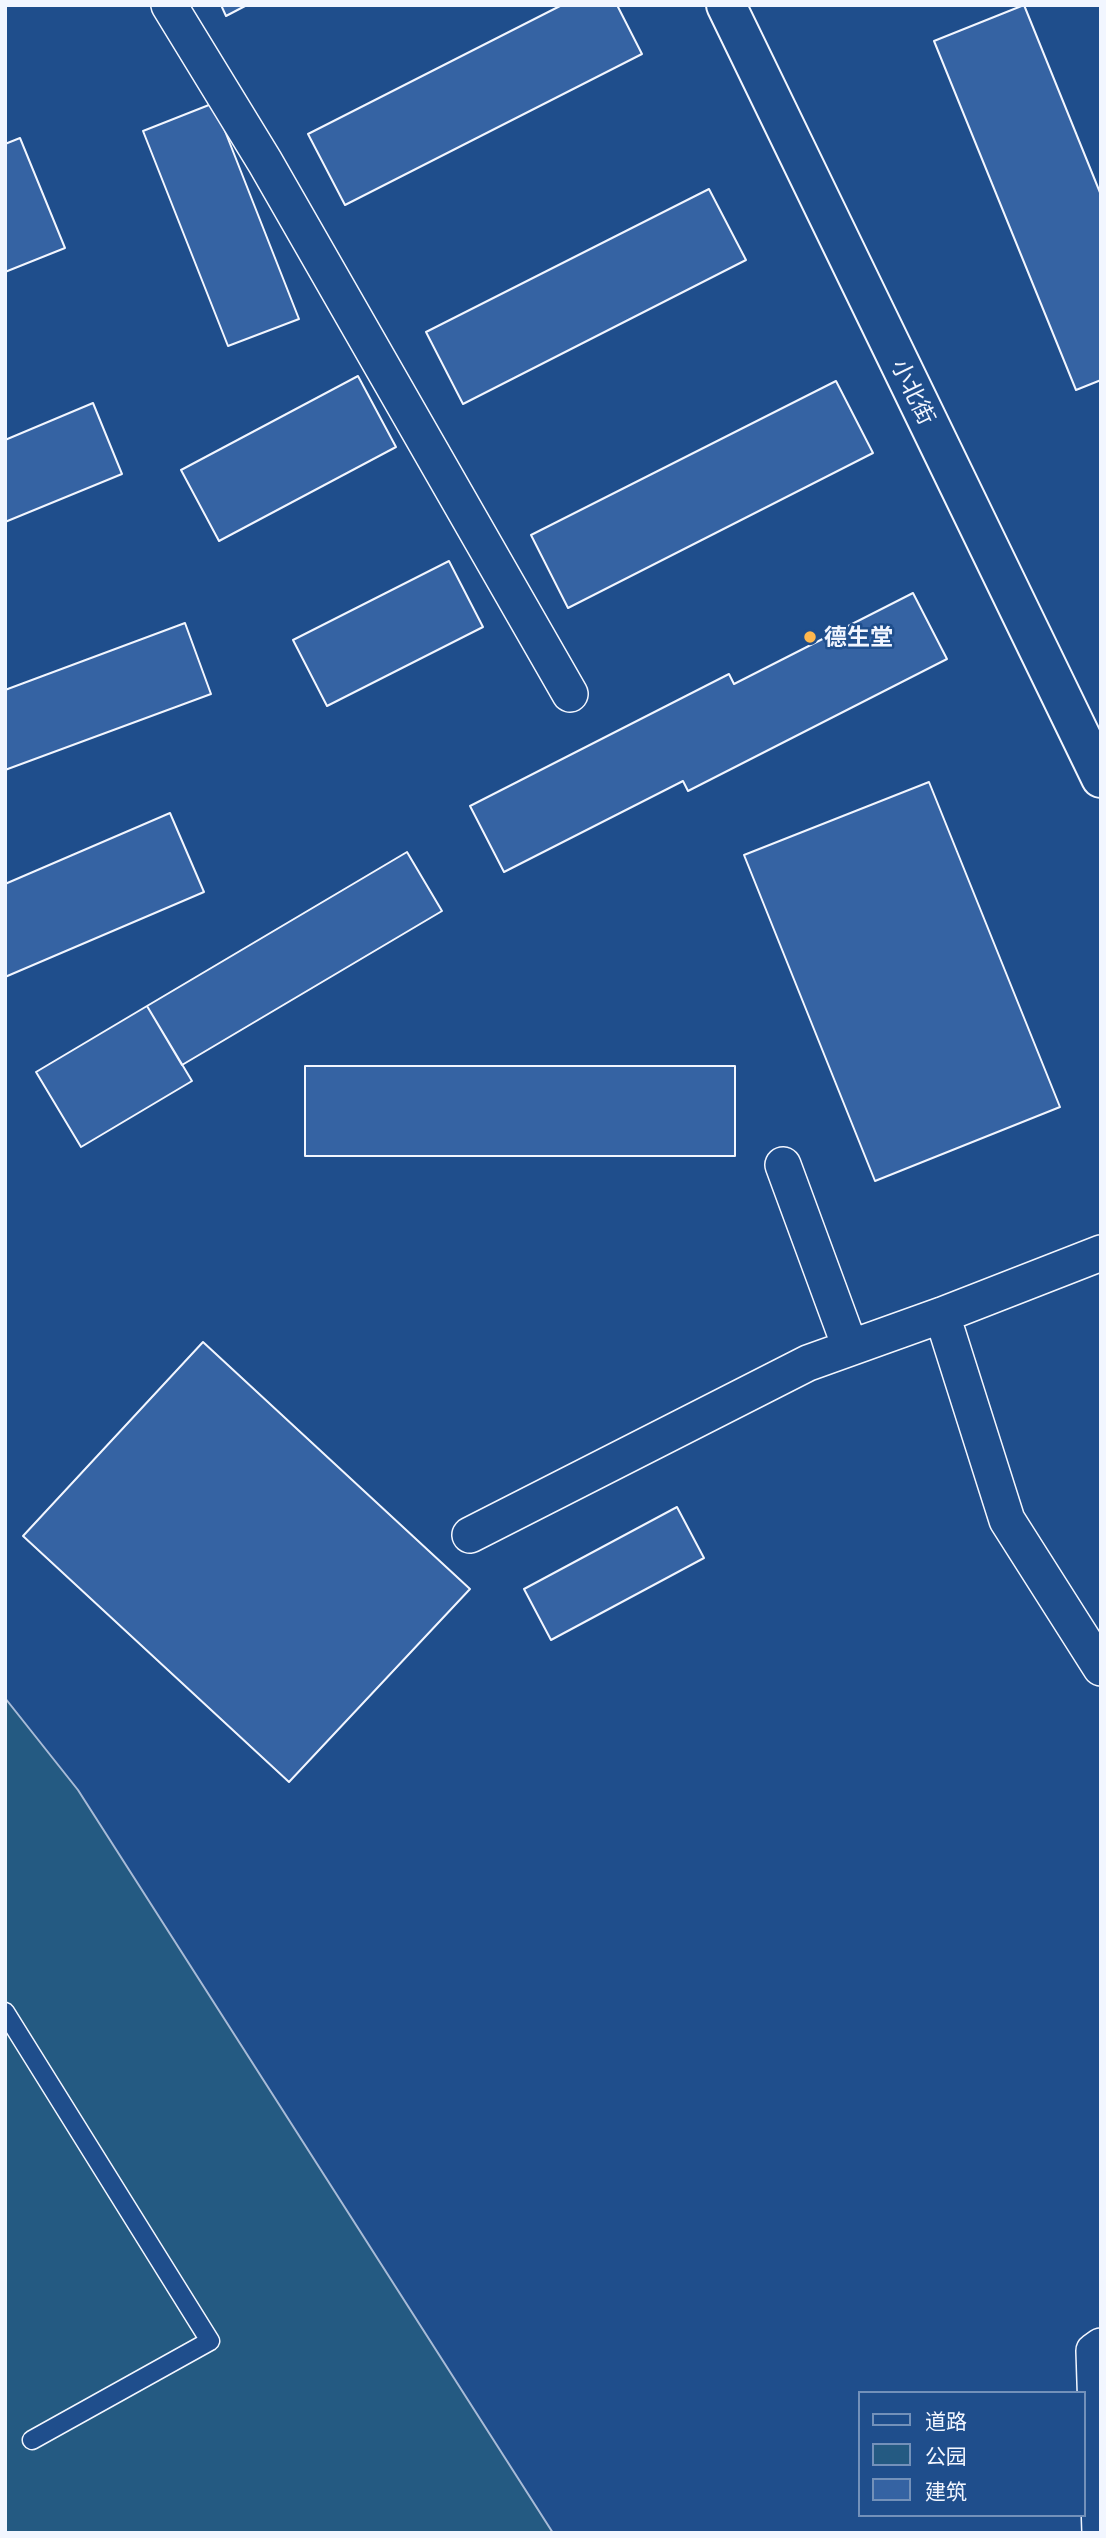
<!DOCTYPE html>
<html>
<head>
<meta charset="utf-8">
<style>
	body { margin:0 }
	#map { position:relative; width:1106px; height:2538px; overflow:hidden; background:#1f4e8c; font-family:"Exo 2","Noto Sans SC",sans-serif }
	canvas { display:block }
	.frame { position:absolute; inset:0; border:7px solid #f2f6ff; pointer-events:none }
	.legend { position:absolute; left:858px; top:2391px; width:228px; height:126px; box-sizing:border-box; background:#1f4e8c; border:2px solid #7391ba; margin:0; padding:9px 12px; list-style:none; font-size:21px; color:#f2f6ff }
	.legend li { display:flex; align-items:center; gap:14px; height:35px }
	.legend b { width:35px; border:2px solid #7391ba }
</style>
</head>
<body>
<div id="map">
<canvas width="1106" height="2538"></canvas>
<div class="frame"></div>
<ul class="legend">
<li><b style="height:9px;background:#1f4e8c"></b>道路</li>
<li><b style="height:19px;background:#245a82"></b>公园</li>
<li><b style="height:19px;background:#3563a3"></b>建筑</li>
</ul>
</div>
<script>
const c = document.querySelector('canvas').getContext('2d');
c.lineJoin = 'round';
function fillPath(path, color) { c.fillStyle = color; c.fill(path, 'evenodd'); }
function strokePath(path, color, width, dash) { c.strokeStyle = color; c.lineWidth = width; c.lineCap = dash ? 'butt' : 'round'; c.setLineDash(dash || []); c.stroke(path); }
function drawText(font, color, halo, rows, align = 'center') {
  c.font = font + ' "Exo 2","Noto Sans SC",sans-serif'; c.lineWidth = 5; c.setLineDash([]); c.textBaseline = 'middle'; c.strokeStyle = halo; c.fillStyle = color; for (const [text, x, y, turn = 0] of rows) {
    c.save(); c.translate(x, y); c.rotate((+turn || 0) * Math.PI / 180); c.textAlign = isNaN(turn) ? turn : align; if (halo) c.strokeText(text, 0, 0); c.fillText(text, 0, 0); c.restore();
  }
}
const green = new Path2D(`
	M5 1698 78 1790 553 2533H5Z`);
fillPath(green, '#245a82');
strokePath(green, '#a8bbd7', 2);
const building = new Path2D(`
	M221 5H247L226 16Z
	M562 5H617L642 54 345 205 308 134Z
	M1024 5 1101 195V380L1076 390 934 41Z
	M214 103 299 319 228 346 143 131Z
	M20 138 65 248 5 272V144Z
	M709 189 746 260 463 404 426 332Z
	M358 376 396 447 219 541 181 470Z
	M836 381 873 453 568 608 531 535Z
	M93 403 122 474 5 522V440Z
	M449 561 483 627 327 706 293 640Z
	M913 593 947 659 688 791 683 781 504 872 470 806 729 674 734 684Z
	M185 623 211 694 5 770V690Z
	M929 782 1060 1107 875 1181 744 855Z
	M170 813 204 892 5 977V884Z
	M407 852 442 911 182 1065 147 1006Z
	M147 1006 192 1081 81 1147 36 1072Z
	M305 1066H735V1156H305Z
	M203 1342 470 1589 289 1782 23 1536Z
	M677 1507 704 1558 551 1640 524 1589Z`);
fillPath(building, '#3563a3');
strokePath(building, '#f2f6ff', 2);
const lane = new Path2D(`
	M5 2012 210 2341 32 2440`);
const street = new Path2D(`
	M169 5 265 162 570 694
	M783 1165 850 1347
	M942 1315 1007 1520 1101 1668
	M470 1535 808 1363 942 1315 1101 1253
	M1100 2533 1094 2351 1101 2346`);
const secondary = new Path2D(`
	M726 5 1101 778`);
strokePath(lane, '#f2f6ff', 21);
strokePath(street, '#f2f6ff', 38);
strokePath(secondary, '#f2f6ff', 42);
strokePath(lane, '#1f4e8c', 18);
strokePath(street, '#1f4e8c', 35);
strokePath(secondary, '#1f4e8c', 38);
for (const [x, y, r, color] of [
	[810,637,7,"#ffb74d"]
]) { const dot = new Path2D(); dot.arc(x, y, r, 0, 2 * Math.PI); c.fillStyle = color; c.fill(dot); strokePath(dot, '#1f4e8c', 2.5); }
drawText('23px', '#f2f6ff', '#1f4e8c', [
	["小北街",913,392,64]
]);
drawText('bold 23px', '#f2f6ff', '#1f4e8c', [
	["德生堂",824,637]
], 'left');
</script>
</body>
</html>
